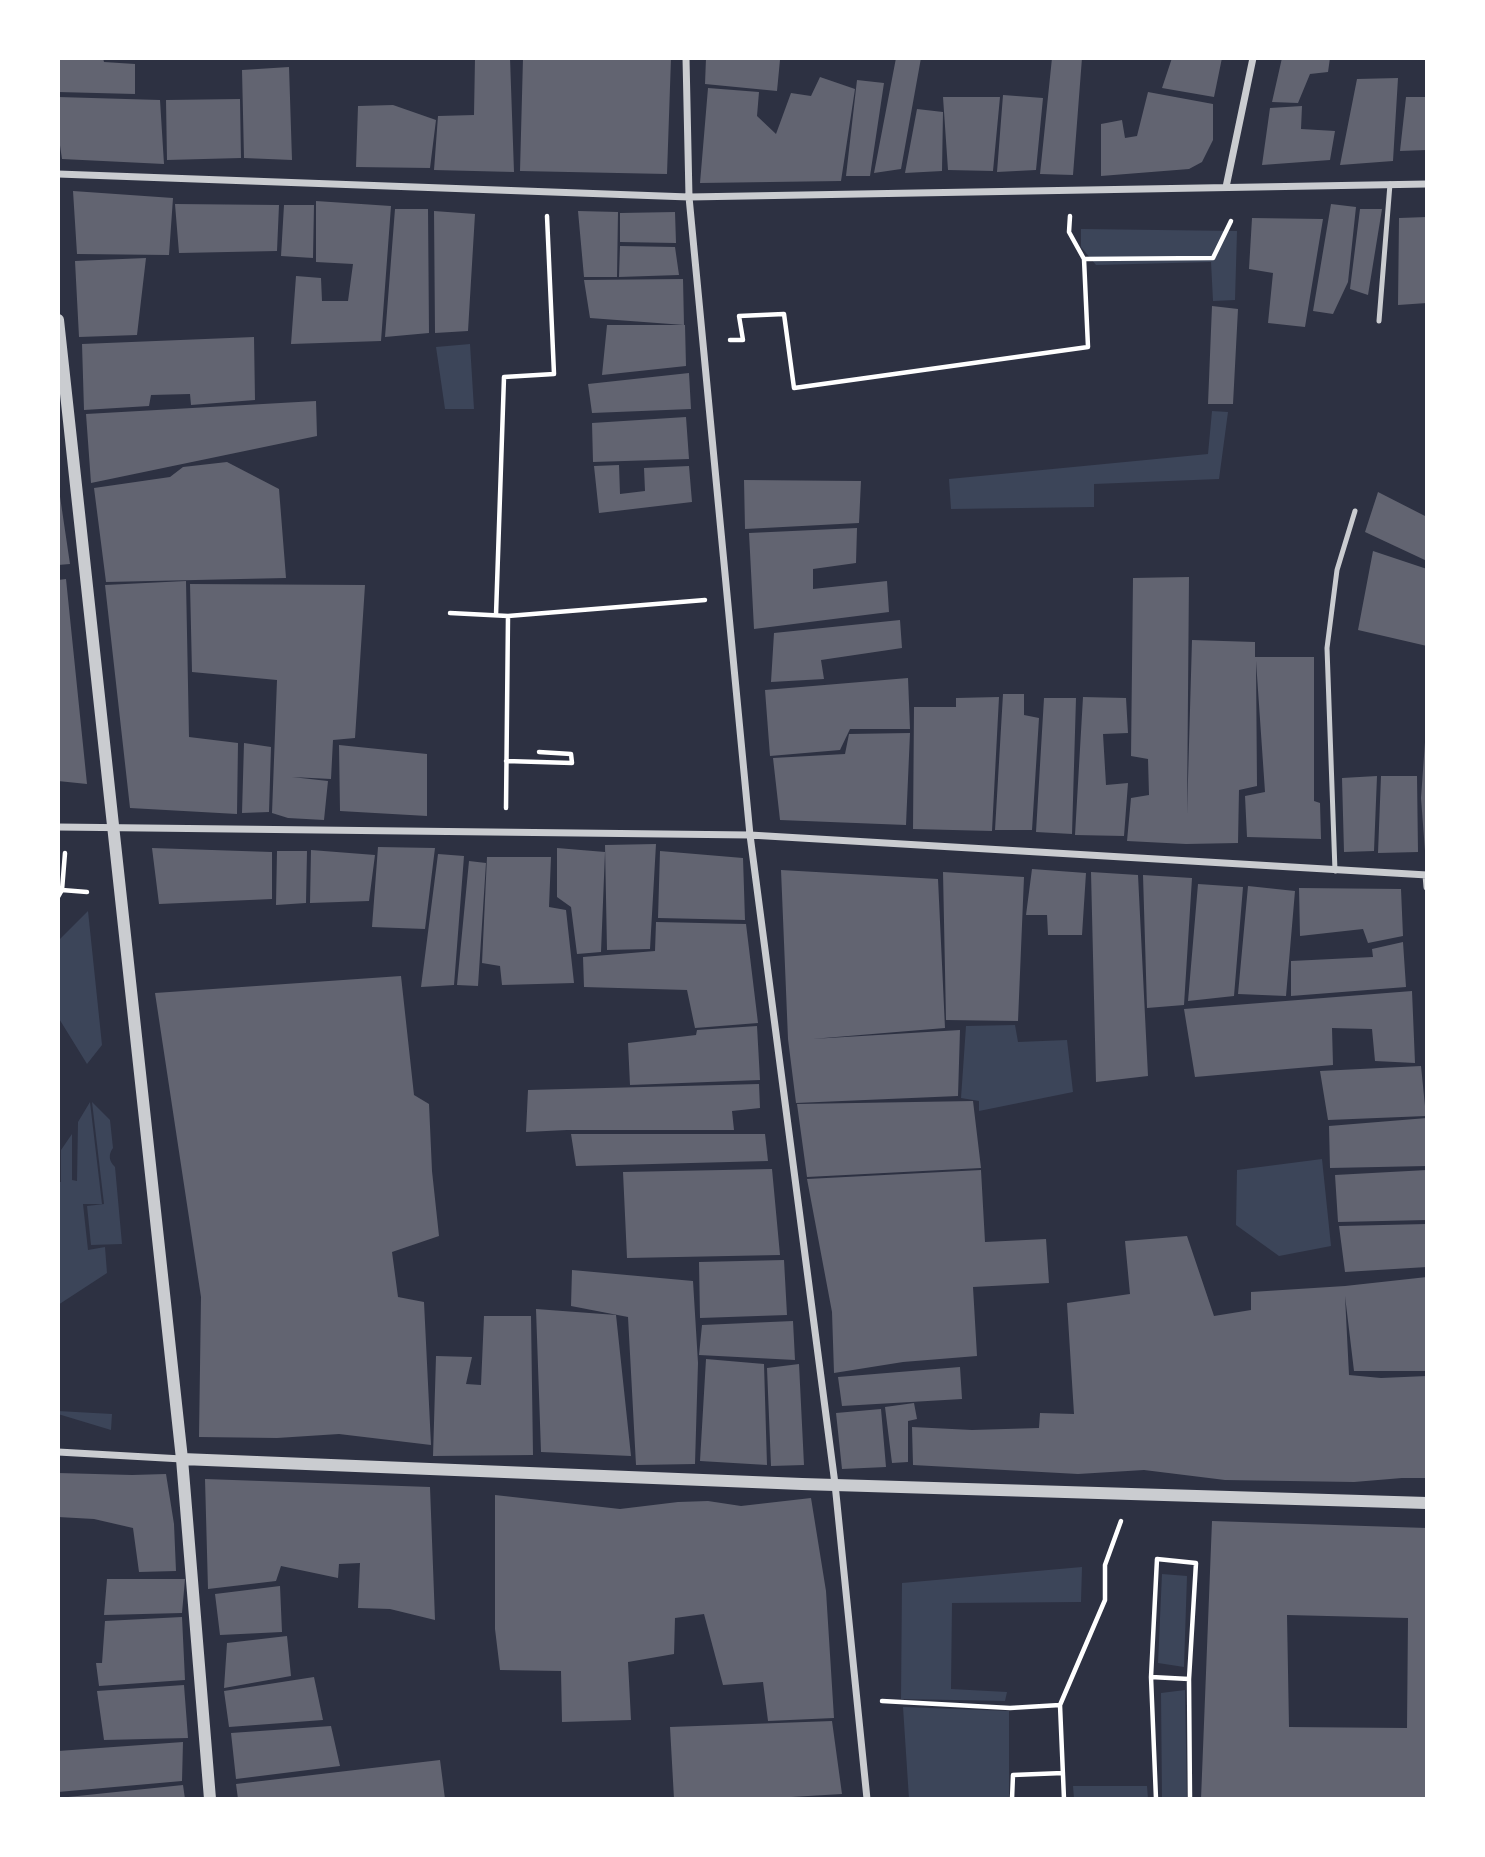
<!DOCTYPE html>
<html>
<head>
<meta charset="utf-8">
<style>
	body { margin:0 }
	#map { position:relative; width:1485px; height:1857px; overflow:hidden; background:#2d3142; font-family:Montserrat,sans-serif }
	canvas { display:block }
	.frame { position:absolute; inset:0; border:60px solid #fff; pointer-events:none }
</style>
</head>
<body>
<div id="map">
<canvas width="1485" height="1857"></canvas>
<div class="frame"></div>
</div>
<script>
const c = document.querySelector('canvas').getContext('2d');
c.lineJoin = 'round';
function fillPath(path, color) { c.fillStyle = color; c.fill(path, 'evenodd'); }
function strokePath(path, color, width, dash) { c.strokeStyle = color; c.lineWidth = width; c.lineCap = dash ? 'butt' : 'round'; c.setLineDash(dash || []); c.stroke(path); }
fillPath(new Path2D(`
	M1081 229 1237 231 1235 300 1213 301 1211 262 1096 265 1081 247Z
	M470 344 474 409H445L436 347Z
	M1212 411 1228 412 1219 479 1094 484V507L951 509 949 479 1208 454Z
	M88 911 102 1045 87 1064 58 1017V941Z
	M1015 1025 1018 1042 1067 1040 1073 1092 979 1111V1101L961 1098 966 1026Z
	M90 1102 102 1204H83L88 1250 105 1247 107 1273 58 1305V1182H61V1150L72 1134V1180L77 1181 78 1122Z
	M92 1102 110 1120 113 1148C108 1155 109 1161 115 1167L122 1244 91 1245 87 1206 104 1204Z
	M1322 1159 1331 1246 1279 1256 1236 1225 1237 1170Z
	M58 1411 112 1414 111 1430 58 1414Z
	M1082 1567 1081 1602 952 1603 951 1689 1007 1692 1005 1701 901 1699 902 1583Z
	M1162 1574 1187 1576 1184 1667 1158 1663Z
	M1185 1690 1187 1799H1162L1161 1693Z
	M903 1707 1009 1711V1799H909Z
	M1073 1786H1147L1148 1799H1074Z`), '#3c4559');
fillPath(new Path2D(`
	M58 58H103L104 62 135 64V94L58 92Z
	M475 58H510L514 172 434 170 438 116 474 115Z
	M523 58H671L667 174 520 171Z
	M706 58 780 60 777 91 705 84Z
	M896 58H921L901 169 874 173Z
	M1052 58H1082L1073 175 1040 174Z
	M1172 58H1222L1214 97 1162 88Z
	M1282 58H1330L1328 72 1310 74 1298 103 1272 102Z
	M289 67 292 160 244 158 242 70Z
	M820 77 855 89 841 181 700 183 708 88 759 92 757 116 776 134 791 93 811 96Z
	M1398 78 1393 161 1340 165 1357 79Z
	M857 80 884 83 870 176H846Z
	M1148 92 1213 104V140L1202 162 1189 169 1101 176V124L1122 120 1125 138 1137 136Z
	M1003 95 1043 98 1036 170 997 172Z
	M58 97 160 100 164 164 62 159 58 132Z
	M943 97H1000L993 171 948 170Z
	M1406 97H1427V150L1400 151Z
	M240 99 241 158 167 160 166 100Z
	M393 105 436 120 430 168 356 167 358 106Z
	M1302 106 1301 129 1335 131 1330 160 1262 165 1270 108Z
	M917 109 943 112 942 171 905 173Z
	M73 191 173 198 169 255 77 254Z
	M316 201 391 206 381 341 291 344 296 276 321 278 322 301H348L353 264 316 262Z
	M175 204 279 205 277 251 179 253Z
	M1331 204 1356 207 1348 282 1333 314 1313 311Z
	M284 205H314L313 258 281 256Z
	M395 209H428L429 333 385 337Z
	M1360 209H1382L1368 295 1350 289Z
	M434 211 475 214 468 331 435 333Z
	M578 211 618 212 617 277H584Z
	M675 212 676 243 620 242V213Z
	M1427 217V303L1398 305 1399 218Z
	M1252 218 1323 219 1305 327 1268 323 1273 273 1249 269Z
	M620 246 675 247 679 275 619 277Z
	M146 258 137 335 79 337 75 261Z
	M683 279 684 325 590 318 584 280Z
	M1212 306 1238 309 1233 404H1208Z
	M607 325H685L686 366 602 375Z
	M254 337 255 400 191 405 190 394 151 395 149 406 84 410 82 344Z
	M689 373 691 409 592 413 588 384Z
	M316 401 317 436 91 483 86 414Z
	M686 417 689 459 593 462 592 423Z
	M227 462 279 489 286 578 106 582 94 488 170 477 183 467Z
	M619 465 620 494 645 491 644 468 689 466 692 502 599 513 594 466Z
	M744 480 861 481 859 523 745 529Z
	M58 483 70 564 58 565Z
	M1378 492 1427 517V561L1365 532Z
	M857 528 856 563 813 569V589L887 581 889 612 754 629 749 533Z
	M1373 551 1427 569V646L1358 630Z
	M1189 577 1187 814 1192 640 1255 642V657H1314V801L1320 803 1321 839 1247 837 1245 796 1265 792 1256 661 1257 786 1239 790 1238 843 1186 844 1127 841 1131 798 1149 795 1148 759 1131 756 1133 578Z
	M66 579 87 784 58 781V580Z
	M186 581 189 737 238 743 237 814 130 808 105 585Z
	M190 584 365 585 355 738 333 740 331 779 292 777 328 781 324 820 288 818 272 813 277 680 192 672Z
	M900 620 902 648 821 660 824 679 771 682 774 633Z
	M908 678 910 729H850L840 750 770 756 765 690Z
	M1003 694H1024V715L1039 718 1032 830H995Z
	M999 697 992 831 913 829 914 707H956V698Z
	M1083 697 1126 698 1128 733 1103 734 1106 785 1128 783 1124 836 1075 835Z
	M1044 698H1076L1072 834 1036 832Z
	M910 733 906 825 780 820 773 758 845 754 849 734Z
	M1425 742H1427V850L1425 851 1421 798Z
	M244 743 271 747 269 812 242 813Z
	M339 745 427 754V816L340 811Z
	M1377 776 1374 851 1344 852 1342 778Z
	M1381 776H1417L1418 852 1378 853Z
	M656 844 650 949 607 950 605 845Z
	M378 847 435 848 425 929 372 927Z
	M152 848 272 852V899L159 904Z
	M557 848 605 852 601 952 577 954 571 907 557 897Z
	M311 850 375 855 369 901 310 903Z
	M277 851H307L306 903 276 905Z
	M660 851 743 858 745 920 658 918Z
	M438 854 464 856 454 985 421 987Z
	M487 857H551L549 907 566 910 574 983 502 985 500 966 482 963Z
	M469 861 486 863 478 986 457 985Z
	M1032 869 1086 873 1082 935H1048L1047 915H1026Z
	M781 870 938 879 945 1028 812 1039 960 1030 958 1096 796 1103 788 1039Z
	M943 872 1024 877 1018 1021 946 1020Z
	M1091 872 1138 875 1148 1076 1096 1082Z
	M1143 875 1192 878 1184 1005 1147 1008Z
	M1198 884 1243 887 1234 996 1188 1001Z
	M1248 886 1295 891 1286 996 1238 994Z
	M1299 888 1401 889 1403 936 1368 943 1363 929 1300 936Z
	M656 922 746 924 758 1023 695 1028 687 990 584 987 583 957 655 951Z
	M1403 942 1406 987 1291 996V961L1373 957 1372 949Z
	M401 976 414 1095 429 1104 432 1171 439 1236 392 1252 398 1297 424 1302 431 1445 339 1434 277 1438 199 1437 201 1297 155 993Z
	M1412 991 1415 1063 1375 1061 1372 1029 1332 1028 1333 1065 1195 1077 1184 1009Z
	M757 1026 760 1080 630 1085 628 1043 696 1035 697 1030Z
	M1421 1066 1426 1116 1328 1120 1320 1071Z
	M759 1084 760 1108 732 1111 734 1130H567L526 1132 528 1090Z
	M973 1101 981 1168 807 1177 797 1104Z
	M1427 1118V1166L1330 1168 1329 1126Z
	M571 1134H765L768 1161 576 1166Z
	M772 1169 780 1255 627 1258 623 1172Z
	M981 1170 985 1242 1046 1239 1049 1283 973 1287 977 1356 903 1362 834 1373 832 1312 807 1179Z
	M1427 1170V1220L1338 1222 1335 1175Z
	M1427 1224V1267L1345 1272 1339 1226Z
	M1187 1236 1214 1316 1251 1310V1292L1345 1286 1427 1277V1371H1354L1345 1296 1349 1375 1381 1378 1427 1376V1478H1402L1354 1482 1225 1480 1144 1470 1078 1474 913 1465 912 1427 972 1430 1039 1428 1040 1413 1074 1414 1067 1303 1130 1294 1125 1241Z
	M784 1260 787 1315 700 1318 699 1262Z
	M572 1270 693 1281 698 1363 695 1464 636 1465 628 1317 571 1306Z
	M536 1309 616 1315 631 1456 541 1452Z
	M484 1316H531L533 1455 433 1456 436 1356 472 1357 466 1384 481 1385Z
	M793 1321 795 1360 699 1355 702 1325Z
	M706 1359 764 1364 767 1465 700 1461Z
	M799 1364 804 1465 771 1466 767 1368Z
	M960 1367 962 1399 842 1406 838 1377Z
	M914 1403 917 1419 908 1421V1462L892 1463 885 1407Z
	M881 1409 886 1467 842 1469 836 1413Z
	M58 1473 132 1475 166 1474 174 1524 176 1571 139 1572 133 1528 94 1519 58 1517Z
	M205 1479 430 1487 435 1620 390 1609 358 1608 360 1563 339 1564 338 1578 281 1566 276 1581 208 1589Z
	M495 1495 620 1509 678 1502 708 1501 741 1506 811 1498 826 1591 834 1718 768 1721 763 1682 723 1685 704 1614 675 1618 674 1654 628 1662 631 1720 562 1722 561 1671 500 1670 495 1629Z
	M1212 1521 1427 1528V1799H1201ZM1287 1615 1408 1618 1407 1728 1289 1727Z
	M107 1579H185L182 1613 104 1615Z
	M280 1586 282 1632 220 1635 215 1594Z
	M182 1617 185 1680 99 1686 96 1663H102L105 1621Z
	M287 1636 291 1676 224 1688 227 1643Z
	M314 1677 323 1720 229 1727 224 1691Z
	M184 1685 188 1738 104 1740 97 1691Z
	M832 1721 842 1794 758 1799H674L670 1727Z
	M331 1726 340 1766 236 1779 231 1733Z
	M183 1742 182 1781 58 1792V1751Z
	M440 1760 445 1799H238L236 1784Z
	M183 1785 185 1799H68V1797Z`), '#626471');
strokePath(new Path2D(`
	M1084 259 1213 258 1231 221
	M730 340H743L739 316 784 314 794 388 1088 347 1084 259 1069 232 1070 216
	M450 613 508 616
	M496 615 504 377 554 374 547 216
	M506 761 572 763 571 754 539 752
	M506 808 508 616 705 600
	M58 888 62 890 87 892
	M58 897 62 890 65 853
	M1151 1677 1157 1559 1196 1563 1189 1679
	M882 1701 1010 1708 1060 1705
	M1012 1799 1013 1775 1063 1773
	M1064 1799 1060 1705 1105 1600V1565L1121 1521
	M1156 1799 1151 1677 1189 1679 1190 1799`), '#fff', 4.5);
strokePath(new Path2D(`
	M1379 321 1390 184
	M1335 871 1327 648 1337 570 1355 511`), '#caccd0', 5);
strokePath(new Path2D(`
	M686 58 689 197 750 835 835 1484 867 1799
	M58 174 689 197 1427 184
	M1226 187 1253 58
	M58 827 750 835 1427 875
	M1426 875 1427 887
	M58 1452 182 1459`), '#caccd0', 7);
strokePath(new Path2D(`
	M58 320 182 1459 210 1799
	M182 1459 802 1484 1427 1503`), '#caccd0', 12);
</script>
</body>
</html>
